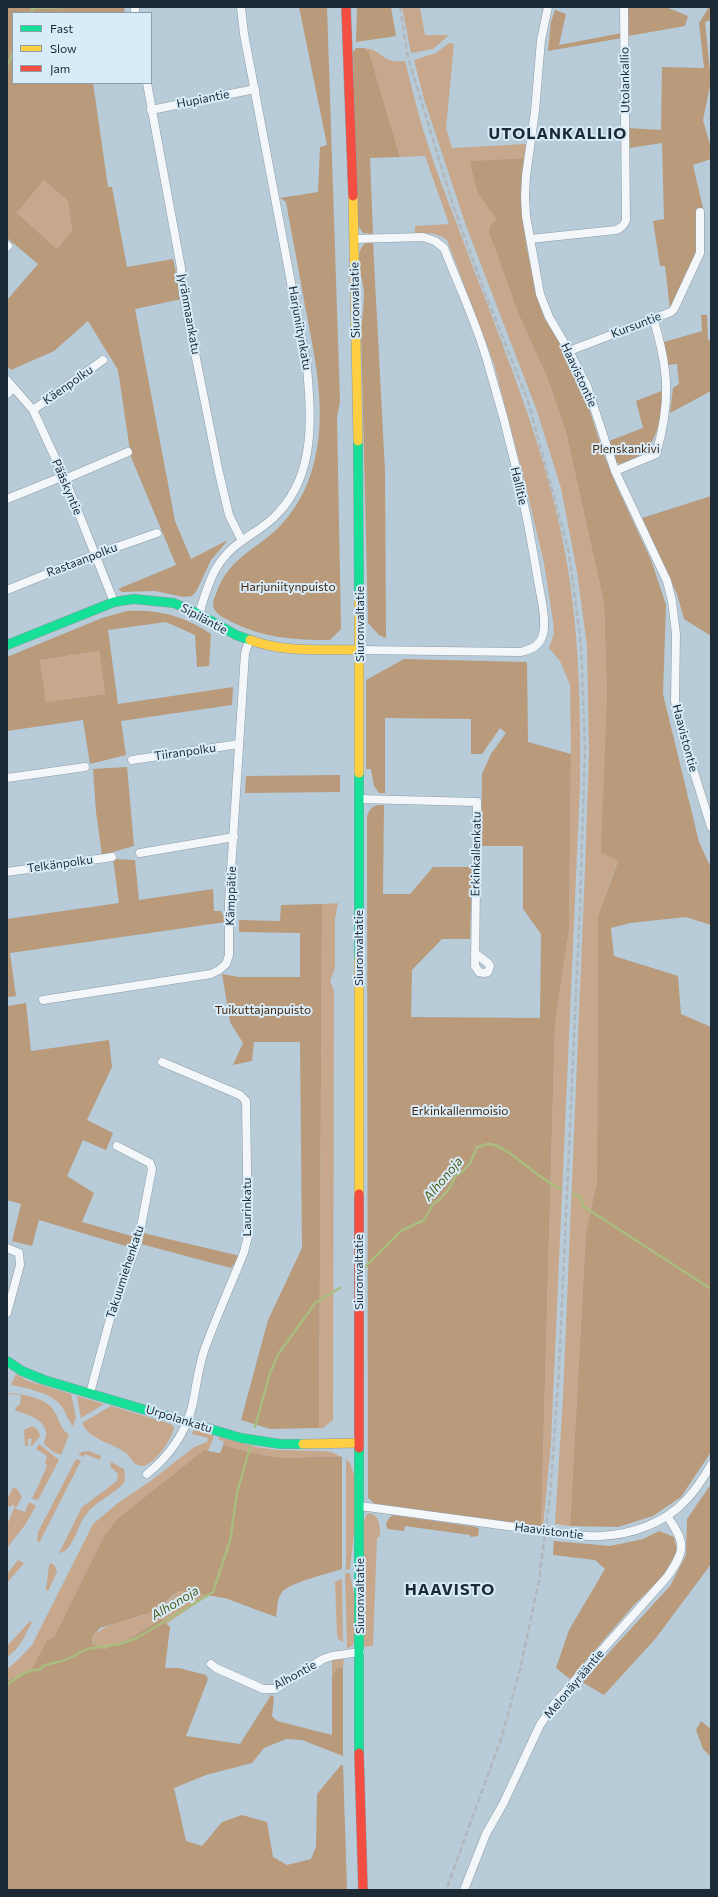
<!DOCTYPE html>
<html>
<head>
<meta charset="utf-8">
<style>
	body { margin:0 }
	#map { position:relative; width:718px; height:1897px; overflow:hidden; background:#b7cbd9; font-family:Commissioner,sans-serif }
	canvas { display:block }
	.frame { position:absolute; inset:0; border:8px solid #1b2a34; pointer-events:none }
	.legend { position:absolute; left:12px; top:12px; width:140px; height:72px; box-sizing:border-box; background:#d8ebf9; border:1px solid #8c9eaa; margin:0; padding:5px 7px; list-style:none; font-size:12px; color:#1b2a34 }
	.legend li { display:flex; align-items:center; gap:8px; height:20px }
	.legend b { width:20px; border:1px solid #8c9eaa }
</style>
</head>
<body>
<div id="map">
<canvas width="718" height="1897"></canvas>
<div class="frame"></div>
<ul class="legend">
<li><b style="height:5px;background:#16e098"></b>Fast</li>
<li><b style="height:5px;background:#ffcf43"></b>Slow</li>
<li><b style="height:5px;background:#f24e42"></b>Jam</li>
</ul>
</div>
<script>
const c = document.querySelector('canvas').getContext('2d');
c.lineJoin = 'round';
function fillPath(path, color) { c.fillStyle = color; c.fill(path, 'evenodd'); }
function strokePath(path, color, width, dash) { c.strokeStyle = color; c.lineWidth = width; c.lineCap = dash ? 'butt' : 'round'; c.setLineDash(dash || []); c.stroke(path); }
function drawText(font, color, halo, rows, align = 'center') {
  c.font = font + ' Commissioner,sans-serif'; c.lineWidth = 4; c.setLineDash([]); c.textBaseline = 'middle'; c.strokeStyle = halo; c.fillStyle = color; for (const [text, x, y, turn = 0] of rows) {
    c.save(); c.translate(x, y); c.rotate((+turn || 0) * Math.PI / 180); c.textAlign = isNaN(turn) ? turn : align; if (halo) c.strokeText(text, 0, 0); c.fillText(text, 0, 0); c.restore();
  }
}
fillPath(new Path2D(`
	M402 7H420L425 35H449L433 49 411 53Z
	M449 43 454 44 446 128 452 148 526 144 524 158 471 161 477 192 498 220 494 246 518 313 547 377 566 432 604 603 607 697 618 860 598 916 597 1181 586 1232 570 1526 555 1524 563 1397 585 869 589 752 587 646 577 572 561 488 537 411 465 223 424 99 414 60 436 53Z
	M364 48C385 50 380 64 405 61 412 88 418 115 427 142 436 170 447 199 458 227 494 325 536 421 559 523 579 609 581 699 580 786L551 1443 543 1528 541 1527 555 1023 569 931 571 754 570 685 560 661 549 648 554 634 553 621 544 563 526 487 494 364 447 240C437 232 427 233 415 233V226L449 224 425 156 400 157 369 52Z
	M44 180 68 201 72 231 57 249 17 213Z
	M99 651 105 694 46 702 40 660Z
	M338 903 335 919V968L330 981 334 991 333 1420 323 1428H319L322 904Z
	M16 1374 28 1381 71 1394 76 1417 73 1426C68 1420 66 1413 62 1407 53 1393 27 1388 11 1385Z
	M12 1393C25 1395 47 1398 54 1411 60 1421 60 1428 69 1435L61 1455 53 1452 44 1444C44 1440 47 1436 46 1432 44 1419 27 1414 16 1411L15 1408 20 1404 21 1395 7 1394Z
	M77 1397V1396L104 1404 81 1418Z
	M111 1406 171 1424 174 1427C173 1438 154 1466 142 1466 132 1465 132 1458 126 1453 113 1443 89 1440 82 1423Z
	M32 1426 38 1430 40 1436 32 1446H30L32 1439H28V1446H25L24 1430Z
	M194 1429 214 1436 208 1451 204 1450 117 1519 104 1536 54 1637 47 1640 32 1668 7 1681V1669L19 1659 32 1645 93 1524 118 1503 152 1480 194 1447 207 1442 208 1438 192 1434Z
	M219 1437 256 1447 277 1450 324 1451 332 1452 342 1457C323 1455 305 1458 286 1458 265 1457 243 1450 223 1445L224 1441 219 1440Z
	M39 1444 59 1460 38 1500 32 1499 47 1466 45 1462 47 1456 36 1449Z
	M89 1451 101 1456 100 1460 85 1454 84 1457 78 1454 82 1452Z
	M76 1459 81 1461 39 1543 37 1539 38 1532Z
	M346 1459 350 1463 354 1475V1532L350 1569 346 1570Z
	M111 1462 124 1469 125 1478 124 1483C112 1496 95 1501 85 1516 77 1526 73 1552 59 1553L82 1507 117 1481 118 1474 110 1466Z
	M13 1487 17 1489 22 1497 16 1508 12 1504 11 1507 7 1505V1500Z
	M29 1502 36 1506 25 1525 7 1548V1525L14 1508 25 1512Z
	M370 1513C380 1516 380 1527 380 1536L377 1538 373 1646 363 1647 364 1521 367 1514Z
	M18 1560 24 1563 7 1583V1574Z
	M51 1563 55 1566 57 1572 48 1591 46 1590 49 1565Z
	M345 1573H350L354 1595V1641L353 1645 347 1649Z
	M342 1579 343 1642 338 1639 337 1634 335 1582Z
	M180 1591 209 1595 166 1624 161 1619 132 1637 105 1649 94 1645 92 1637C108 1620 134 1621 155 1611 165 1607 170 1596 180 1591Z
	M30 1621 32 1622C25 1635 20 1649 7 1657V1646Z
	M344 1657 343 1668 338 1667 332 1675V1659Z`), '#c8a88c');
fillPath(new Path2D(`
	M7 7H124L125 13H13V83H93L108 187H112L127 267 173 259 182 299 135 309 175 521 191 559 228 540 211 560 197 590 192 596 183 597 155 591 122 592 118 589 176 565 131 457 118 370 88 321 54 351 11 370 7 366V300L38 264 7 238ZM44 180 68 201 72 231 57 249 17 213Z
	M299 7H327L340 401 337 418 341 629 330 640C295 640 262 638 230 621 225 618 216 615 214 608 212 603 214 598 216 594 228 557 257 550 281 525 293 512 303 496 309 479 330 423 316 362 305 306 299 271 292 236 286 202L280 198 318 192 320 147 327 145Z
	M357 7H391L396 36 356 42Z
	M627 7H666L688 16 685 26 628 36Z
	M709 7H711V20L705 22 711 81 703 120 711 148V159L693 165 703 208 698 210 697 251 670 309 665 266H660L653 221 664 219 662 143 629 148 628 128 661 130 662 67 704 68 699 23Z
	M555 10 566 14 559 45 622 33V38L548 51 551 22Z
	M356 48H364L369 52 400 157 370 158 373 234 363 233 357 224 353 52Z
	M524 158C516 207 528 258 540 306L545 319 566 352 581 384 604 455 618 489 651 560 666 605 663 694 699 842 711 868V925L686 917 630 923 611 928 614 956 678 976 681 1014 711 1027V1452L681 1497 653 1516 618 1527 570 1526 586 1232 597 1181 598 916 618 861 601 852 607 697 604 603 566 432 547 377 518 313 494 246 489 232 490 226 497 220 477 192 470 161Z
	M367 242H373L385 470 386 638 379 635 368 623 361 326C363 315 364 303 364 292 363 277 351 252 367 242Z
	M701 315H707L708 340H711V391L670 413 673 388 679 384 677 364 668 365 664 342 702 331Z
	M664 390C659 425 659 452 621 464L615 462 609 441 643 428 636 401Z
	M711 496V636L684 619 677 594 642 518Z
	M127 611C159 609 185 616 211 634L209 666 197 667 195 635 166 622 108 630 118 704 233 687 232 705 121 721 126 755 90 764 83 720 7 731V657L102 618ZM99 651 105 694 46 702 40 660Z
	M404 659 527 662 528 742 571 754 569 931 555 1023 541 1527 375 1504 368 1498 367 816C371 806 374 805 384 805L383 894H410L433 867H472L470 939H442L412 970 411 1017 540 1018 541 934 523 909V846H481L482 774 491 754 506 733 500 728 482 754H471V719L385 718V793H379L374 786 371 769H366V680Z
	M127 767 134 846 102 855 96 812 93 769Z
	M340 775V792L245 793 246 776Z
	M113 859 135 860 139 900 213 889 214 911H221L226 922 10 953 16 996 7 997V919L119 903Z
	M322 904 319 1428 270 1429 241 1420 268 1320 302 1248 300 1042H254L252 1061 233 1065 243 1043 230 1022 222 974 239 977H300V933L239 932V920L280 921 281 905Z
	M26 1003 31 1051 109 1040 112 1067 87 1120 113 1133 106 1150 83 1140 67 1176 94 1193 82 1222 135 1237 129 1247 39 1220 32 1246 12 1241 21 1204 7 1200V1006Z
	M143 1233 240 1256 231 1268 141 1244Z
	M223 1445C243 1450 265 1457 286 1458 305 1458 323 1455 342 1457V1569C330 1573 290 1583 283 1591 276 1598 278 1608 276 1617L225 1598 180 1591 173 1595 157 1611 100 1628 92 1637 93 1644 105 1649 132 1637 161 1619 170 1627 165 1668H179L206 1675 208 1679 186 1736 240 1744 271 1695 274 1697 272 1716 277 1721 332 1735V1675L338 1667 343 1668V1756L302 1740 286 1739 264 1748 252 1763 206 1775 174 1788 186 1841 202 1846 222 1822 242 1815 267 1822 273 1857 287 1865 311 1859 316 1847 317 1794 341 1765H343L347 1890H7V1681L32 1668 47 1640 54 1637 104 1536 117 1519 204 1450 218 1453 221 1452Z
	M711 1484V1564L656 1638 604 1695 582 1682 670 1586 686 1555 687 1519Z
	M393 1515 476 1527 479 1529 478 1536 471 1537 470 1535 405 1526 404 1531 387 1529 386 1523 390 1517Z
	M659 1531 674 1537 677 1551 664 1575 633 1606 570 1679 556 1668 569 1630 605 1569 595 1560 553 1555 554 1541 610 1546 643 1539Z
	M701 1721 711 1729V1757L703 1749 696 1730Z`), '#b99a7b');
strokePath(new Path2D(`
	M31 13 33 8 66 7
	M7 66 13 53
	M573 1194 581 1197 583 1206 711 1289
	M365 1267 401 1231 424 1220 433 1204 441 1198 451 1186 455 1177 464 1170 471 1162 477 1147C481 1146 486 1144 490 1144 508 1146 540 1181 561 1189
	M255 1427 270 1373 279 1353 316 1302 340 1288
	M7 1685 19 1676 32 1670H39L45 1665 66 1660 87 1649 120 1644 137 1638 213 1592 230 1541 237 1493 251 1444`), '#a9bd7e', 2.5);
const street = new Path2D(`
	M548 7 541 40 535 111 526 176 525 197 526 216 540 294 549 317 569 351 587 386 615 471 667 581 672 601 676 634 675 701 681 730 711 827
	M135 13V7
	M147 83 181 268 183 293 219 473 229 515 242 541
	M151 110 255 89
	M354 239 423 237 435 241 444 248C459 287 478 326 489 367 509 433 526 506 537 574 539 590 547 618 543 634 540 646 532 649 521 652L360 650
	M530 239 616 230C621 228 624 226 626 220L624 7
	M7 247 8 246
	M569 351 671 312 674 309 700 253V212
	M7 380 33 410 65 479 114 602
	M7 394 14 388
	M33 410 103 360
	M615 471 656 454C671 403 669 369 653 318
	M65 479 128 452
	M7 499 64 476
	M7 590 94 555 157 533
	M199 614C209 582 214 560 243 540 256 531 269 524 279 512 316 472 311 416 307 367L244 34 241 7
	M132 760 239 744
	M7 778 85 767
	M359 799 477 802 475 966 479 972 485 973 488 972 490 966 489 964 475 953
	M140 853 234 837
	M7 872 112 857
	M43 1000 211 974 219 970 226 964 229 955V902L245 653 249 641
	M7 1248 19 1253 20 1265 7 1313
	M90 1393 113 1308 138 1242 152 1169 150 1163 117 1146
	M147 1474C168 1457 185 1434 192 1407 196 1389 198 1369 204 1351 216 1317 231 1285 244 1252L248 1236 246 1101 240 1095 162 1062
	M360 1506 530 1529
	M567 1534C578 1535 589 1537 600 1536 631 1535 665 1523 686 1500 696 1490 704 1477 711 1465
	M211 1664 216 1668 263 1689H275L323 1659 332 1656 360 1652
	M464 1890 486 1834 503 1804 540 1725 555 1703 667 1577C686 1550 686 1543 667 1516`);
const fast = new Path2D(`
	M358 441 359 596
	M7 645 114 602 134 599 174 603 199 614 236 635 250 640
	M359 773V960
	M7 1361 22 1371 44 1380 241 1438 280 1444H303
	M359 1448V1753`);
const slow = new Path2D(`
	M353 196 358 441
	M359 596V773
	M250 640C285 653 323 649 360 650
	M359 960V1194
	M303 1444 359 1443`);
const jam = new Path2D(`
	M346 7 353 196
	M359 1194V1448
	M359 1753 363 1890`);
strokePath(street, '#8c9ba6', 9);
strokePath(fast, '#8c9ba6', 10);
strokePath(slow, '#8c9ba6', 10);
strokePath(jam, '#8c9ba6', 10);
strokePath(street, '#f4f7f9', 8);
strokePath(fast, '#16e098', 9);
strokePath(slow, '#ffcf43', 9);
strokePath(jam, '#f24e42', 9);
strokePath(new Path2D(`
	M400 7 408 58 454 208 485 293 528 401 569 553 581 645 585 750 580 906 559 1369 550 1496 539 1580 520 1670 501 1739 446 1890`), '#b2b7bb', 2.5, [6, 3]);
const streetBridge = new Path2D(`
	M530 1529 567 1534`);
strokePath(streetBridge, '#8c9ba6', 9, []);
strokePath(streetBridge, '#f4f7f9', 8);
drawText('12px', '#1b2a34', '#d8ebf9', [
	["Utolankallio",625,80,-91],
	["Hupiantie",203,99,-11],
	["Siuronvaltatie",355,300,-91],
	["Jyränmaankatu",189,314,80],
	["Kursuntie",636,325,-21],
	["Harjuniitynkatu",300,328,80],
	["Haavistontie",579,375,65],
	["Käenpolku",68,385,-35],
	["Hallitie",519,486,77],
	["Pääskyntie",67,487,67],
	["Rastaanpolku",82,560,-21],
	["Sipiläntie",204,619,28],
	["Siuronvaltatie",360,624,-90],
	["Haavistontie",685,738,75],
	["Tiiranpolku",185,752,-8],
	["Erkinkallenkatu",476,854,-89],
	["Telkänpolku",60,864,-8],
	["Kämppätie",231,896,-88],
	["Siuronvaltatie",359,948,-90],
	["Laurinkatu",247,1207,-90],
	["Takuumiehenkatu",125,1272,-72],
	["Siuronvaltatie",359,1272,-90],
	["Urpolankatu",179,1419,17],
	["Haavistontie",549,1531,7],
	["Siuronvaltatie",360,1596,-90],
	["Alhontie",295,1675,-29],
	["Melonäyrääntie",574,1684,-50]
]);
drawText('12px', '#46270b', '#d8ebf9', [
	["Plenskankivi",626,449],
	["Harjuniitynpuisto",288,587],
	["Tuikuttajanpuisto",263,1010],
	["Erkinkallenmoisio",460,1111]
]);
drawText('italic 13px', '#515e1a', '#d8ebf9', [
	["Alhonoja",443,1179,-50],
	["Alhonoja",175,1603,-31]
]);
c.letterSpacing = '1px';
drawText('bold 16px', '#1b2a34', '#d8ebf9', [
	["UTOLANKALLIO",558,134],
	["HAAVISTO",450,1590]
]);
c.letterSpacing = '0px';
</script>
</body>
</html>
